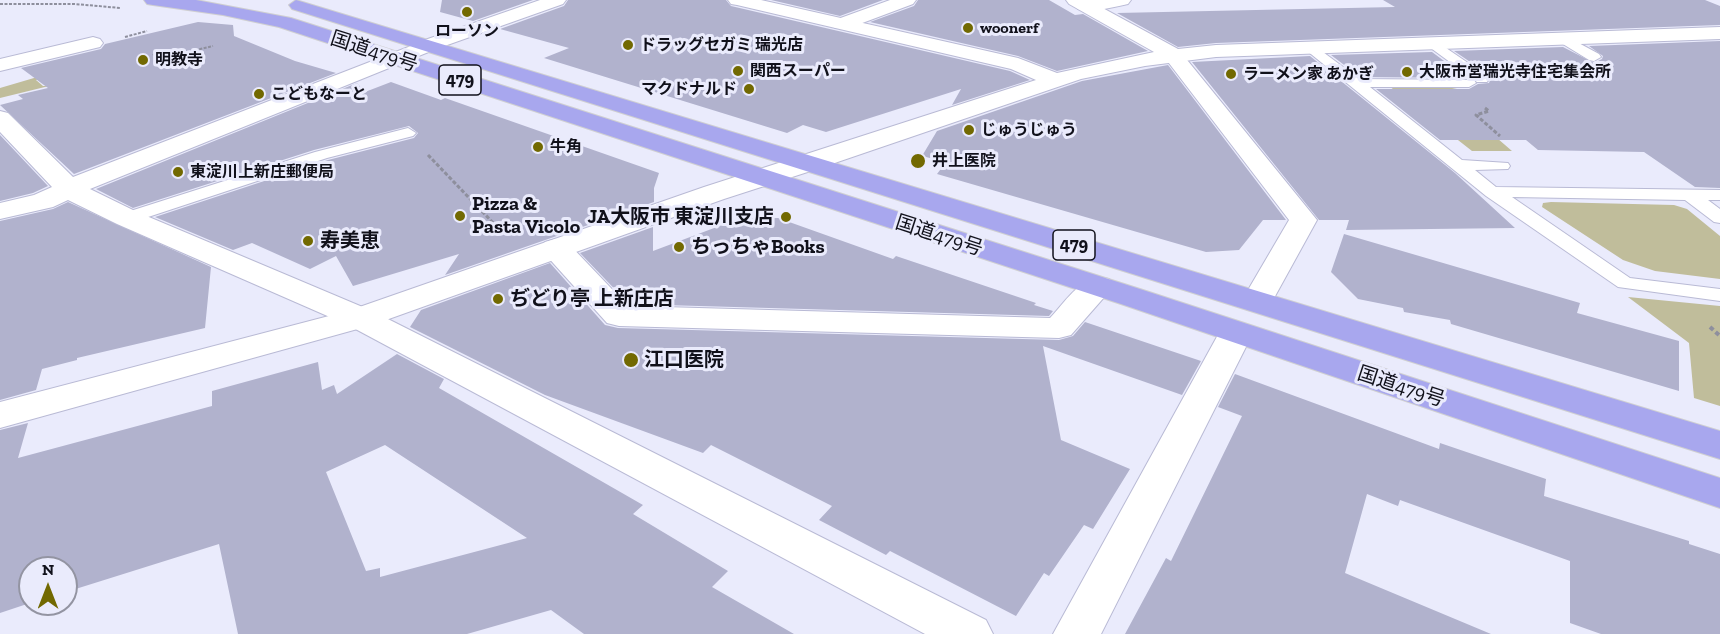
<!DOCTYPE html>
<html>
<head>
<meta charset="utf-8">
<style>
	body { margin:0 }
	#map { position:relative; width:1720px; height:634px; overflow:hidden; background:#eaebfc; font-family:"Zilla Slab",serif }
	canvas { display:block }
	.north { position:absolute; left:18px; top:556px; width:60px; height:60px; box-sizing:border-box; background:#eaebfc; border:2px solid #9394a2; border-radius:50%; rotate:0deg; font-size:16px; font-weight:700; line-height:24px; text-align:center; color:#11111b }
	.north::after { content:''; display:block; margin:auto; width:21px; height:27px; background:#726901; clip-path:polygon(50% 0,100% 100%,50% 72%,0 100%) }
</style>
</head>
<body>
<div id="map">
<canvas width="1720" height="634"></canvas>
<div class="north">N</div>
</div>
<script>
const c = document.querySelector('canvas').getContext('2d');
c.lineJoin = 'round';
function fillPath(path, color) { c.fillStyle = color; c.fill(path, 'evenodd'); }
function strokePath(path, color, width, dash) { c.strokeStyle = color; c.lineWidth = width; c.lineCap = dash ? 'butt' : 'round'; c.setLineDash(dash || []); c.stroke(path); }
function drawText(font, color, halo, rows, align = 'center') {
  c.font = font + ' "Zilla Slab","Noto Sans JP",serif'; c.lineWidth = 6; c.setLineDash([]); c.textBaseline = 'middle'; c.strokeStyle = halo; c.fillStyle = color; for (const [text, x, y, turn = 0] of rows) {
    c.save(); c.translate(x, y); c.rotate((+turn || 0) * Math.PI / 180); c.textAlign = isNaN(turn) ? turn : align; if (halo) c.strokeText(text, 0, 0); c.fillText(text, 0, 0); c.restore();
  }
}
fillPath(new Path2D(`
	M51 73 55 75 36 80 43 86H49L0 98V88Z
	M1389 86 1447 87 1457 89 1478 107 1468 113 1512 151H1472Z
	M1551 202 1674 205 1687 209 1720 236V279L1655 271 1623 260 1542 207 1543 203Z
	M1628 297 1720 306V406L1694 398 1689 343Z`), '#c0bd9b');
fillPath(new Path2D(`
	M442 0H533L473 21 440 12Z
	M568 0H726L731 6 1010 71 1030 80 952 105 961 89 826 132 803 125 787 133 544 58 569 48 500 29 564 6Z
	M771 0H883L840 16Z
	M918 0H1049L1075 15 1083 14 1148 51 1057 71 1018 56 870 22 914 6Z
	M1383 0H1705L1720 6V25L1216 43 1178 47 1117 13 1395 7Z
	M198 22 233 25 234 36 295 61 336 73 74 174 0 105 23 99 18 95 48 88 21 68 101 49 105 44Z
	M1720 41V188L1695 187 1644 152 1538 150 1526 140H1440L1376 89H1469L1478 84 1489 83 1491 78 1488 74 1454 51 1563 47 1594 63 1602 59 1603 56 1589 46Z
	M1432 52 1467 78 1360 77 1331 55Z
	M1310 56 1455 173 1515 228 1346 230 1349 220H1319L1192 62Z
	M1168 65 1286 220H1263L1239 250 1206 252 937 174 946 162 922 156 937 131 1082 81Z
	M391 82 441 100 445 98 659 173 654 188V202L445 275 459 254 353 286 336 256 310 269 252 243 233 250 155 217 328 160 414 138 418 133 409 126 314 150 133 208 96 189 357 83 365 92Z
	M0 135 48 186 33 193 0 201Z
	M68 202 211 267 205 328 77 358V360L42 369 36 390 0 400V221L53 209Z
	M778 218 893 259 896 256 1036 303 1034 305 1053 311 1049 316 629 304 580 253 653 227V251L738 219Z
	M1344 234 1580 303 1577 313 1679 341V391L1451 324 1450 320 1404 312 1403 308 1358 299 1331 272Z
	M550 263 605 325 618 328 1059 340 1073 336 1085 322 1201 361 1182 395 1043 346 1061 440 1130 469 1093 529 1084 525 1049 576 1044 573 1016 616 890 551 886 555 819 520 832 506 711 445 703 453 545 395 410 327 421 310Z
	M397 354 444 379 439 388 643 505 633 514 728 571 712 587 794 634H584L551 610 467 634H238L219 544 66 592V568H30V603L0 613V430L28 423 18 458 212 406V391L318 362 322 390 334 385 337 394ZM385 445 527 538 380 577V568L366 571 326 472Z
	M1235 374 1439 449 1440 443 1546 479 1544 496 1689 541V544L1720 554V634H1601L1570 623V561L1400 500 1398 506 1367 494 1345 573 1491 634H1125L1166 558 1171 561 1242 416 1218 407Z`), '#b1b2cd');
const service = new Path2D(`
	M1562 34 1599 54 1601 57 1594 61 1589 60 1558 41 1556 38Z
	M1433 39 1487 76 1489 79 1487 82H1477L1428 46 1427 43Z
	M1311 43 1359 79 1474 80 1476 83 1469 87H1370L1462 160 1508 163 1510 166 1508 169 1475 170 1496 187 1720 190V200H1708L1720 209V223L1714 222 1685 200 1512 197 1630 278 1720 289V301L1618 287 1486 196 1306 50 1305 47 1306 44Z
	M408 128 416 133 413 136 327 158 133 222H121L118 218 121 214 315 152Z`);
const minor = new Path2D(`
	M890 0H916L913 4 849 28H835L832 24 835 20Z
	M1082 0H1131L1128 4C1114 7 1092 13 1078 9L1075 5Z
	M93 37 100 39 103 43 100 47 0 71V59Z
	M429 39 436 41 439 45 436 49 90 189 137 212 372 311 986 620 993 634H925L348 325 117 224 68 200 53 207 0 219V203L34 195 52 187 0 132V111L8 113 73 177Z
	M1172 48 1179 50 1317 220 1268 309 1257 312 1246 309 1241 302 1289 220 1162 54 1165 50Z
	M556 239 567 242 628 306 1050 318C1067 300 1082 273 1109 279L1114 286 1071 335 1059 338 619 326 607 323 545 254 541 248 545 242Z
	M1236 323 1248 326 1253 333 1101 634H1053L1219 333 1224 326Z`);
const tertiary = new Path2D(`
	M540 0H566L563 4 436 49H422L419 45 422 41Z
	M728 0H761L1018 58 1057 73 1154 52 1069 4 1066 0H1088L1178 49 1216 45 1720 27V39L1216 57 1145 66 1081 79 820 168 724 199 372 325 0 428V402L348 311 704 187 1036 80 1011 69 737 5 731 4Z`);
const trunk = new Path2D(`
	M144 0H196L291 18 1143 290 1720 478V508L1121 304 279 27 223 15 153 5 147 4Z
	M296 0 1720 431V459L292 9 289 5Z`);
strokePath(service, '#b9bad5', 2);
strokePath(minor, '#b9bad5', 2);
strokePath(tertiary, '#b9bad5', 2);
strokePath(trunk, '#cfcfd1', 2);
strokePath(new Path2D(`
	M0 4H74L121 8
	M125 37 147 31
	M153 54 158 59 213 46`), '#8e8f9d', 2, [3, 1.5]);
strokePath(new Path2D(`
	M1485 108 1489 111 1476 115 1500 136
	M428 155 500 230`), '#8e8f9d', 3, [4, 2]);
strokePath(new Path2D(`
	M1710 327 1720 336`), '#8e8f9d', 4, [4.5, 3]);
fillPath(service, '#fff');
fillPath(minor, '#fff');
fillPath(tertiary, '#fff');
fillPath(trunk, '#a8a7ee');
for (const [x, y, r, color] of [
	[467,12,6,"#726901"],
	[968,28,6,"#726901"],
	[628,45,6,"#726901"],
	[143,60,6,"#726901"],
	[738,71,6,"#726901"],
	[1407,72,6,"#726901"],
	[1231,74,6,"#726901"],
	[749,89,6,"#726901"],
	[259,94,6,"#726901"],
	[969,130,6,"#726901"],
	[538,147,6,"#726901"],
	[918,161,8,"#726901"],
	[178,172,6,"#726901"],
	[460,216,6,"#726901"],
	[786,217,6,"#726901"],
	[308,241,6,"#726901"],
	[679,247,6,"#726901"],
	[498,299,6,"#726901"],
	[631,360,8,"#726901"]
]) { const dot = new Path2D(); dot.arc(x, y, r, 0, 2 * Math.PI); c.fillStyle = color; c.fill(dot); strokePath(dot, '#eaebfc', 2); }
drawText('bold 16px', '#11111b', '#eaebfc', [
	["woonerf",980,28],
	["ローソン",467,31,"center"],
	["ドラッグセガミ 瑞光店",640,45],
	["明教寺",155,60],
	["関西スーパー",750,71],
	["大阪市営瑞光寺住宅集会所",1419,72],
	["ラーメン家 あかぎ",1243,74],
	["マクドナルド",737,89,"right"],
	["こどもなーと",271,94],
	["じゅうじゅう",981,130],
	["牛角",550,147],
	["井上医院",932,161],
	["東淀川上新庄郵便局",190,172]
], 'left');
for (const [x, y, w] of [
	[460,80,42],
	[1074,245,42]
]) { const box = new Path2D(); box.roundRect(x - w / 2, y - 15, w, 30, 4.5); c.fillStyle = '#eaebfc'; c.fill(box); strokePath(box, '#11111b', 1.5); }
drawText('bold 18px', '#11111b', null, [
	["479",460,80],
	["479",1074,245]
]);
drawText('20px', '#11111b', '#eaebfc', [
	["国道479号",374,52,18],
	["国道479号",939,236,18],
	["国道479号",1401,387,18]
]);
drawText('bold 20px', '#11111b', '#eaebfc', [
	["Pizza &",472,204],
	["Pasta Vicolo",472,227],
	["JA大阪市 東淀川支店",774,217,"right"],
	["寿美恵",320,241],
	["ちっちゃBooks",691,247],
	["ぢどり亭 上新庄店",510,299],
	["江口医院",644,360]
], 'left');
</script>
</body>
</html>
